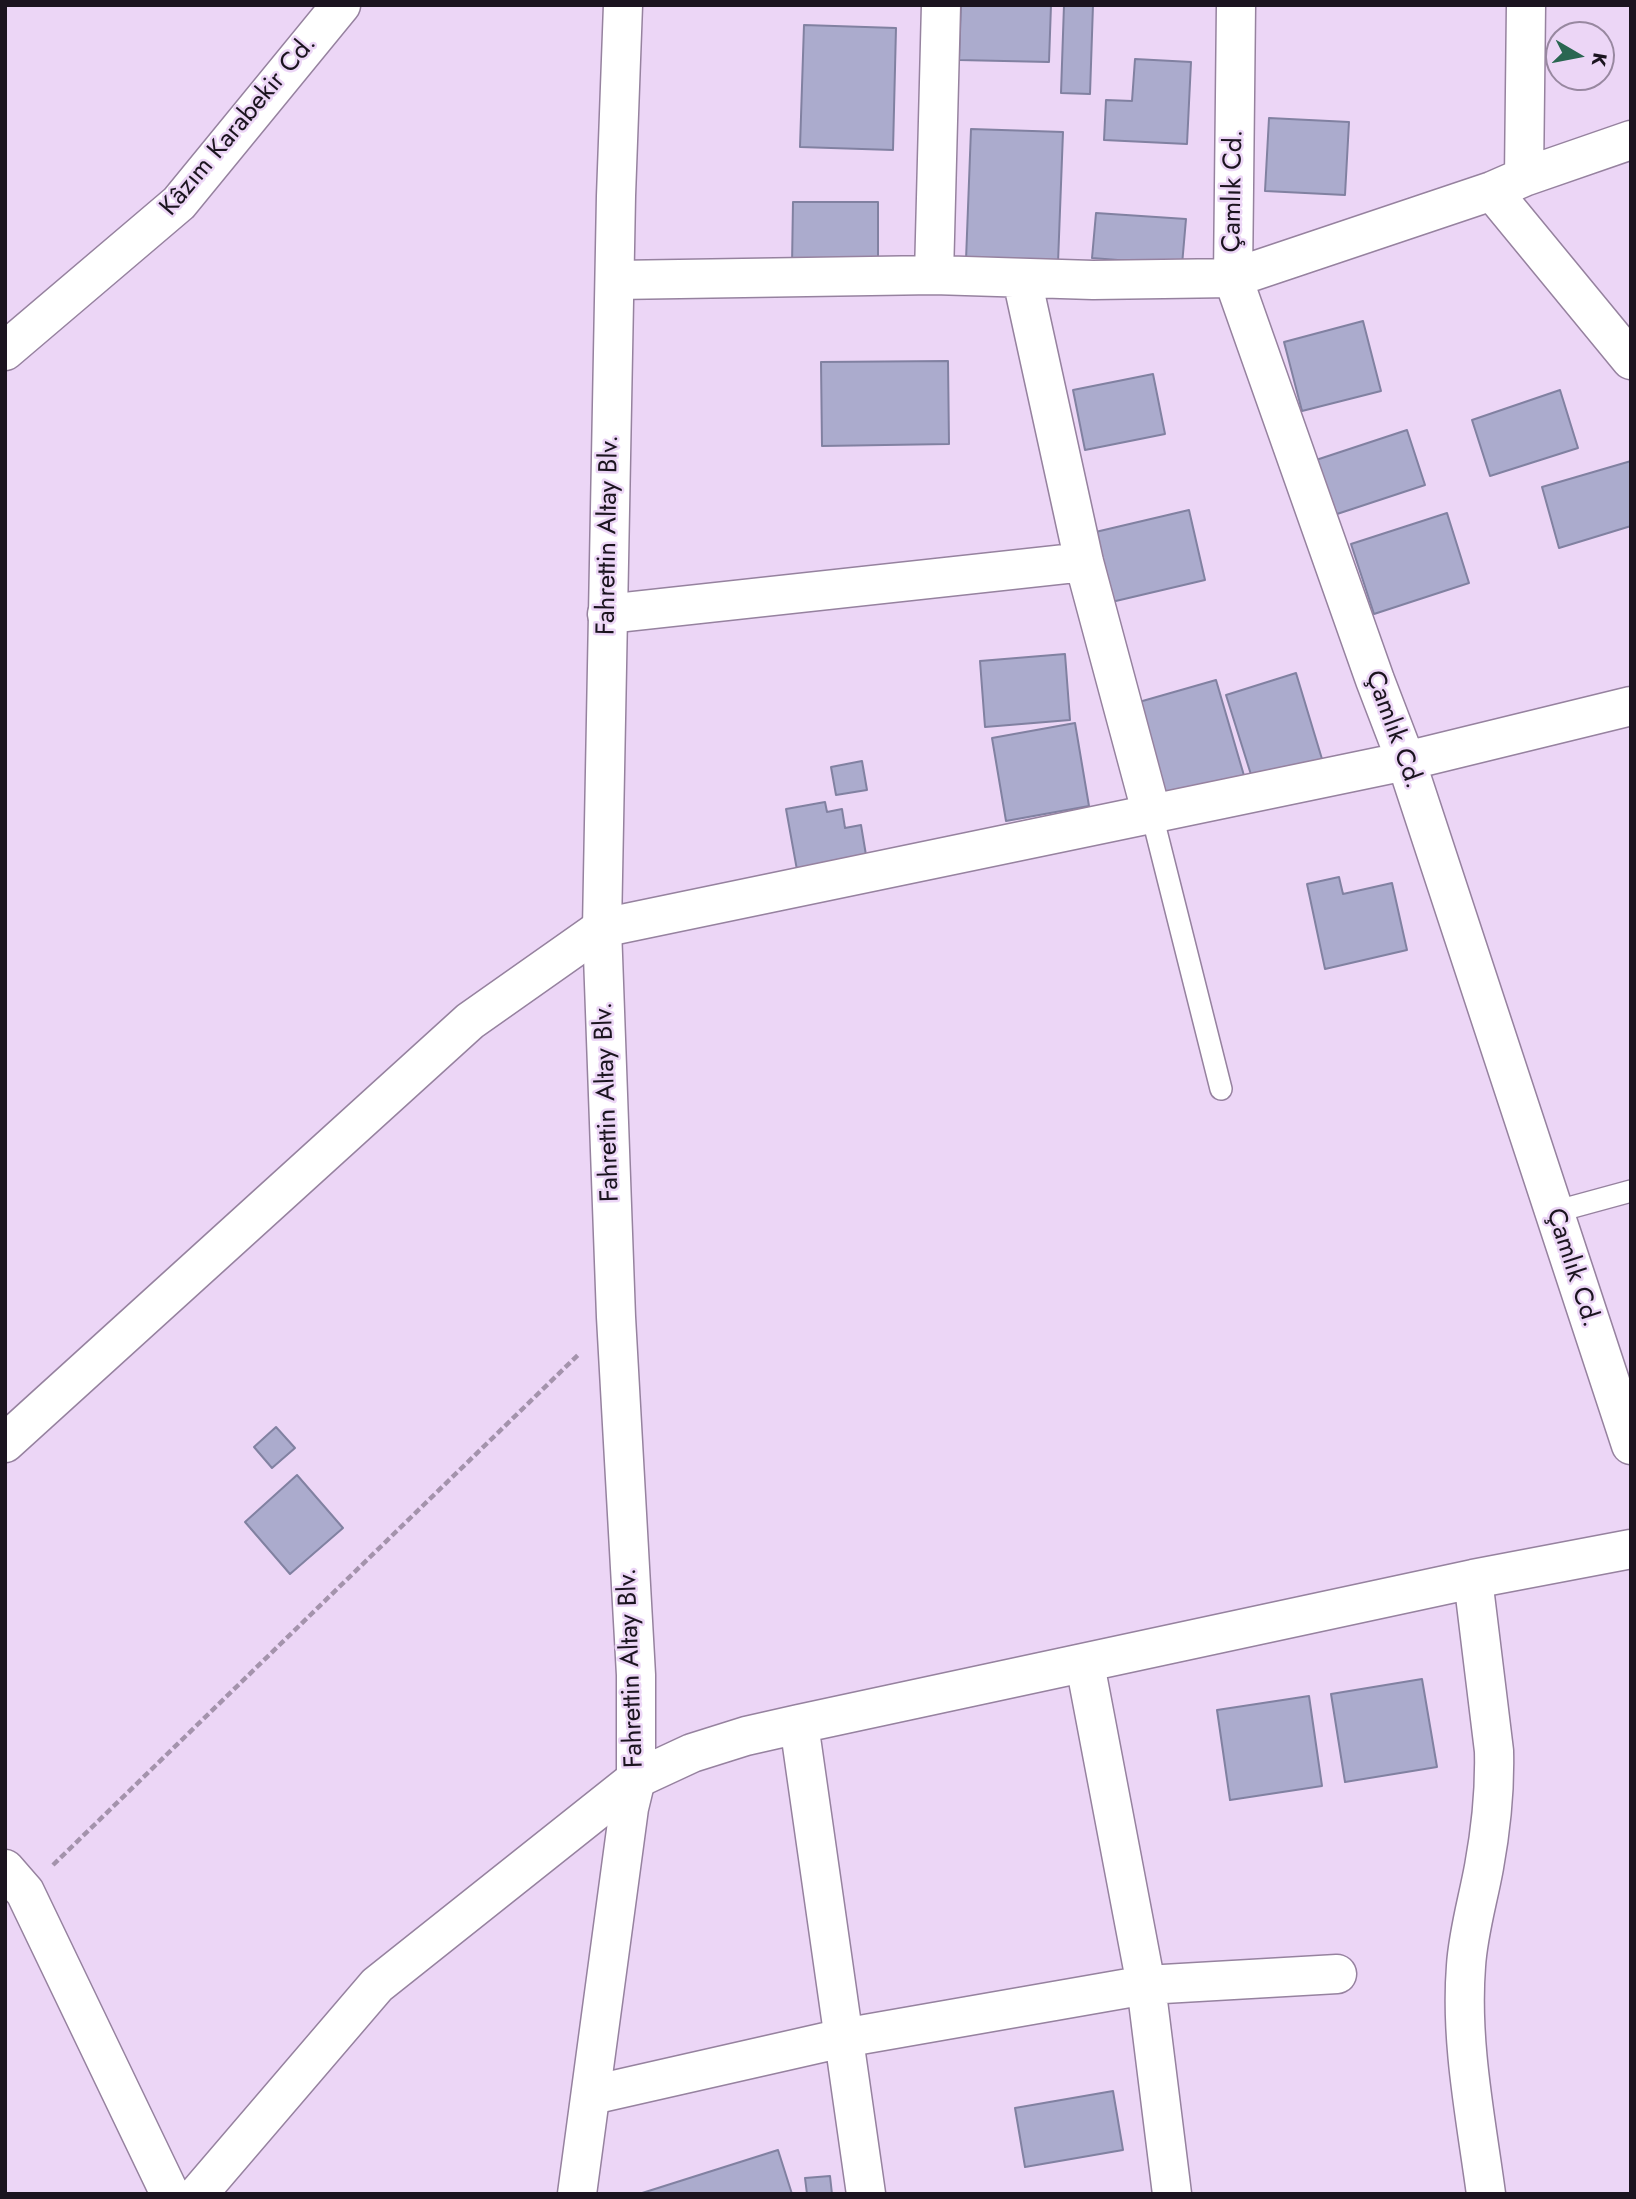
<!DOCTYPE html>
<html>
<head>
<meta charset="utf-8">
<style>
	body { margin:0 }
	#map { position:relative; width:1636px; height:2199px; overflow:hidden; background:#ecd6f6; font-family:Jost,sans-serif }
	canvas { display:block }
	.frame { position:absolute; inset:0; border:7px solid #1b141f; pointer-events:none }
	.north { position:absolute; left:1545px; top:21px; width:70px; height:70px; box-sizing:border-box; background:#ecd6f6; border:2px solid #9888a0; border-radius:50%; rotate:100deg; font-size:19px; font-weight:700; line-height:28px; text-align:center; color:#1b141f }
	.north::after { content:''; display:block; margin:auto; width:24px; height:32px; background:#2a6651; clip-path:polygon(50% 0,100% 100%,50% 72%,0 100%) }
</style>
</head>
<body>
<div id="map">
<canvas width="1636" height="2199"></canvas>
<div class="frame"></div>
<div class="north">K</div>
</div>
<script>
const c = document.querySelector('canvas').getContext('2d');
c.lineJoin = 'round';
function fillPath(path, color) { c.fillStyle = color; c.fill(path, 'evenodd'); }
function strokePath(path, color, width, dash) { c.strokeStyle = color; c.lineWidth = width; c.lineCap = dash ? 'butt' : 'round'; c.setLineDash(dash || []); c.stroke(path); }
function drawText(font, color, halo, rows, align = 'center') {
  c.font = font + ' Jost,sans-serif'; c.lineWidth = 5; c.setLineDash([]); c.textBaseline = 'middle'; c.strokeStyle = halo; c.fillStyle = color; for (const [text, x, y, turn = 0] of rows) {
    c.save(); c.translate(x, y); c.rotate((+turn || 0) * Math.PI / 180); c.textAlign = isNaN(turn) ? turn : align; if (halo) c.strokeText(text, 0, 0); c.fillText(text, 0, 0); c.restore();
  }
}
const building = new Path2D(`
	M961 5H1051L1049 62 959 60Z
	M1064 5H1093L1090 94 1061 93Z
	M804 25 896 28 893 150 800 147Z
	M1135 59 1191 62 1187 144 1104 140 1106 100 1132 101Z
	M1269 118 1349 122 1345 195 1265 191Z
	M971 129 1063 132 1058 263 966 260Z
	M793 202H878V266H792Z
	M1096 213 1186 219 1182 265 1092 258Z
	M1363 321 1381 391 1302 411 1284 342Z
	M948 361 949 444 822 446 821 362Z
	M1153 374 1165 434 1085 450 1073 390Z
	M1560 390 1578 448 1490 476 1472 420Z
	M1407 430 1425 485 1334 515 1316 460Z
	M1631 461V526L1559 548 1542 487Z
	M1189 510 1205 580 1103 604 1087 534Z
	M1447 513 1469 583 1374 614 1351 544Z
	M1065 654 1070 720 985 727 980 661Z
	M1296 673 1322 759 1253 781 1226 695Z
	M1216 680 1245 779 1168 802 1139 702Z
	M1075 723 1089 806 1006 821 992 738Z
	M862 761 867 790 836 795 831 767Z
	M825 802 827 812 842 809 845 828 861 825 866 855 799 881 786 809Z
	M1339 877 1343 894 1392 883 1407 950 1325 969 1307 884Z
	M276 1427 295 1448 272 1468 254 1447Z
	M297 1475 343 1528 290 1574 245 1522Z
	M1422 1679 1437 1767 1345 1782 1331 1694Z
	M1309 1696 1322 1786 1230 1800 1217 1710Z
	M1113 2091 1123 2150 1025 2167 1015 2108Z
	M778 2150 792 2194H639Z
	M830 2176 832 2194H807L805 2178Z`);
fillPath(building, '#ababcd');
strokePath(building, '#8181a1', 2);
const service = new Path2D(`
	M1152 815 1221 1089
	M1554 1212 1631 1191`);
const minor = new Path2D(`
	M1236 5 1233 278 1375 680 1406 761 1631 1445
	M1524 177 1526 5
	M1492 191 1631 360
	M934 275 941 5
	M1022 279 1084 562 1152 815
	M616 280 934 275 1093 280 1233 278 1492 191 1524 177 1631 140
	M607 614 1084 562
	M5 1443 470 1021 602 928 1406 761 1631 706
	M1473 1579 1494 1751C1495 1790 1491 1829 1484 1867 1478 1900 1468 1933 1466 1966 1460 2042 1476 2119 1486 2194
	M1085 1664 1146 1985 1172 2194
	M799 1724 866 2194
	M5 1869 25 1892 170 2194
	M592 2095 843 2038 1146 1985 1337 1974
	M198 2194 377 1985 636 1779 692 1753 746 1736 799 1724 1473 1579 1631 1549`);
const tertiary = new Path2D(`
	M5 351 179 203 341 5
	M577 2194 629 1808 636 1779V1675L616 1317 602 928 616 196 623 5`);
strokePath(service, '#96829f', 24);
strokePath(minor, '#96829f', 41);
strokePath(tertiary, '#96829f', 41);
strokePath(new Path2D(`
	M53 1865 579 1354`), '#a493ac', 4.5, [7, 3.5]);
strokePath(service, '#fff', 21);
strokePath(minor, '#fff', 38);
strokePath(tertiary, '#fff', 38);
drawText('26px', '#1b141f', '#ecd6f6', [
	["Kâzım Karabekir Cd.",239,126,-50],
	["Çamlık Cd.",1234,191,-89],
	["Fahrettin Altay Blv.",609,535,-89],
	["Çamlık Cd.",1393,730,70],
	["Fahrettin Altay Blv.",608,1102,-92],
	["Çamlık Cd.",1572,1268,72],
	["Fahrettin Altay Blv.",632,1668,-92]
]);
</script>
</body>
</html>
